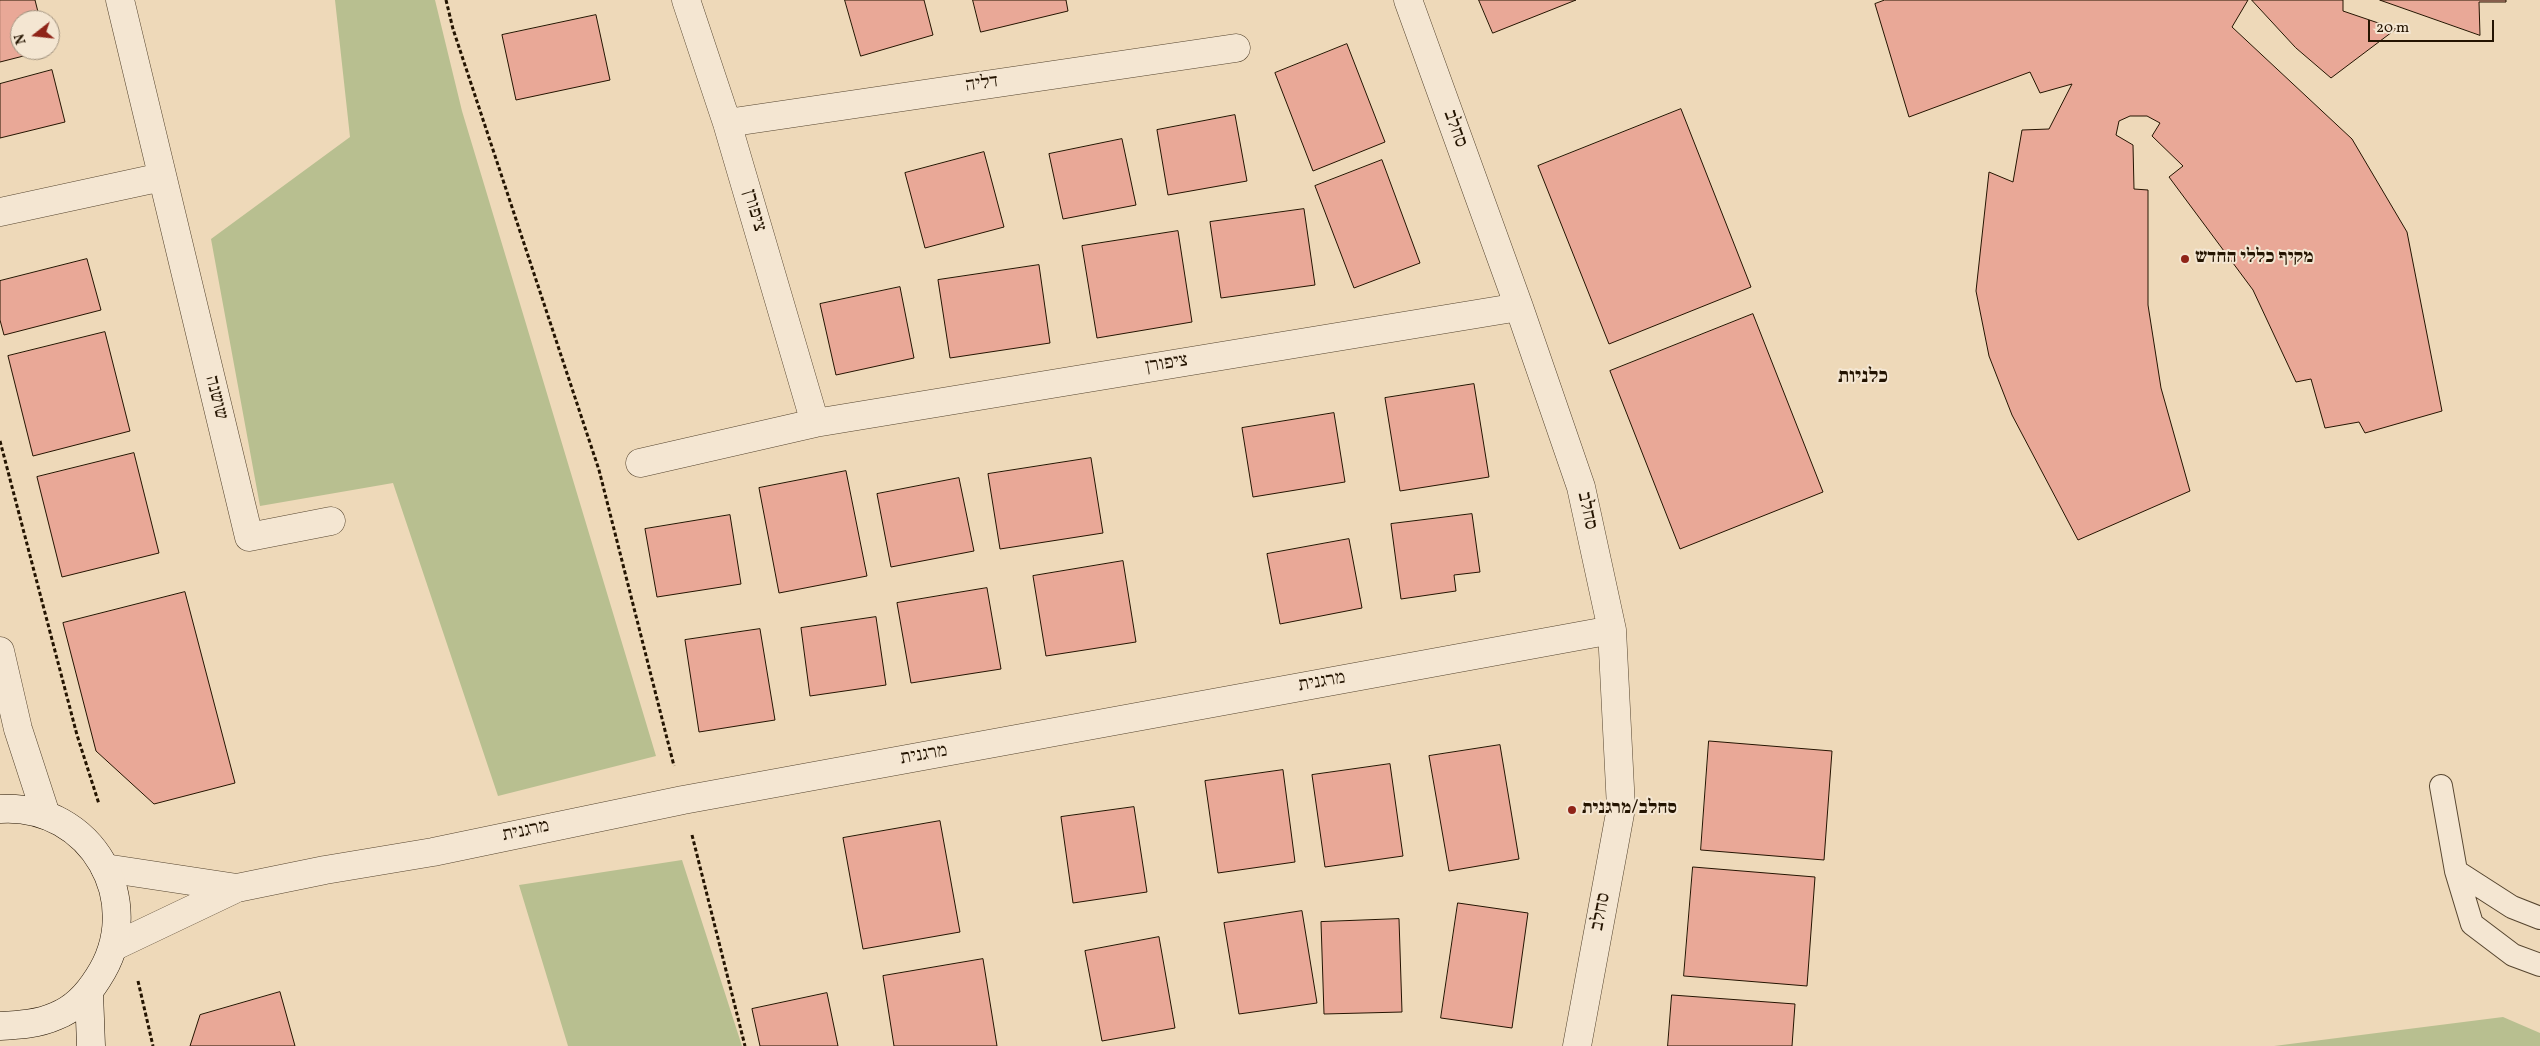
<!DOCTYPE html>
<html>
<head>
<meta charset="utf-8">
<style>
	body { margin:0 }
	#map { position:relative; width:2540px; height:1046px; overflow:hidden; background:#eed9b9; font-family:Vollkorn,serif }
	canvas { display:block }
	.north { position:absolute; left:10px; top:10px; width:50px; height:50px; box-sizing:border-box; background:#f4e6d2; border:1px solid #a1927e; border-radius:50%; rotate:254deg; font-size:14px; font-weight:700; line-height:20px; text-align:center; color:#241401 }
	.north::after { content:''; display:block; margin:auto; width:18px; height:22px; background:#8f2418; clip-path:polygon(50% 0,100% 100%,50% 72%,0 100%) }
	.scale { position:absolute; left:2368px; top:20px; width:126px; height:22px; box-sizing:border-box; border:2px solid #241401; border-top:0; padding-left:6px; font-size:15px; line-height:18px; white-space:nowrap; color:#241401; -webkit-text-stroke:4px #f4e6d2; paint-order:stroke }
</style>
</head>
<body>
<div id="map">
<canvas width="2540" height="1046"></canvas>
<div class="north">N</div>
<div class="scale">20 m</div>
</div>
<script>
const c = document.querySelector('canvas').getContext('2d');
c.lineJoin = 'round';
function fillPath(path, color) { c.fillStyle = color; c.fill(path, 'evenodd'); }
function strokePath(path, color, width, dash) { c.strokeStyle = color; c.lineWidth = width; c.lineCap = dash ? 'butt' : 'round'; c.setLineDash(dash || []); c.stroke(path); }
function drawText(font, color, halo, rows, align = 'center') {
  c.font = font + ' Vollkorn,"Frank Ruhl Libre",serif'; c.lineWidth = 4; c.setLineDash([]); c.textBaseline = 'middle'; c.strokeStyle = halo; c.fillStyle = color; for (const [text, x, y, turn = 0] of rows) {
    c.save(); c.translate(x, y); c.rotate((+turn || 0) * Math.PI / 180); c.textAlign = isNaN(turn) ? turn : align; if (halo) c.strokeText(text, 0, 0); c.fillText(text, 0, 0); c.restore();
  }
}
fillPath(new Path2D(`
	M335 0H435L462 111 656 756 498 796 393 483 260 506 211 239 350 137Z
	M682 860 742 1046H568L519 885Z
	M2503 1017 2540 1033V1046H2274Z`), '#b8bf90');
const building = new Path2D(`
	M0 0H35L40 20H20V50H47L0 62Z
	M845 0H924L933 35 861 56Z
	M973 0H1066L1068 11 981 32Z
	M1479 0H1576L1493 33Z
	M1885 0H2248L2232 27 2352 139 2407 232 2442 411 2365 433 2359 422 2325 428 2311 379 2296 382 2253 290 2169 177 2183 166 2152 136 2160 123 2147 116H2130L2119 121 2116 135 2133 145 2134 189 2148 190V305L2161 388 2190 491 2078 540 2012 415 1989 356 1976 291 1989 172 2013 182 2022 130 2049 129 2072 84 2040 93 2030 72 1909 117 1875 4Z
	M2252 0H2343V11L2396 29 2331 78 2296 48Z
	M2380 0H2506V2H2479L2480 35Z
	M596 15 610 80 516 100 502 35Z
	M1347 44 1385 142 1313 171 1275 73Z
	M52 70 65 122 0 138V84Z
	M1681 109 1751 287 1609 344 1538 166Z
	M1235 115 1247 181 1168 195 1157 130Z
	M1122 139 1136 205 1063 219 1049 154Z
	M984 152 1004 227 925 248 905 173Z
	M1382 160 1420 263 1354 288 1315 186Z
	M1304 209 1315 285 1221 298 1210 222Z
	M1178 231 1192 322 1097 338 1082 246Z
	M87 259 101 310 4 335 0 320V281Z
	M1039 265 1050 343 950 358 938 280Z
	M900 287 914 358 836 375 820 304Z
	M1753 314 1823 492 1680 549 1610 371Z
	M105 332 130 431 33 456 8 356Z
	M1474 384 1489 477 1400 491 1385 398Z
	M1334 413 1345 482 1253 497 1242 428Z
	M134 453 159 553 62 577 37 477Z
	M1091 458 1103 533 1000 549 988 474Z
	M846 471 867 576 779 593 759 488Z
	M959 478 974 551 891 567 877 494Z
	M1472 514 1480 572 1454 575 1456 591 1401 599 1391 524Z
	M730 515 741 584 657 597 645 529Z
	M1349 539 1362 608 1280 624 1267 554Z
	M1123 561 1136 642 1046 656 1033 576Z
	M987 588 1001 669 911 683 897 603Z
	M185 592 235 783 154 804 96 751 63 623Z
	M876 617 886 685 810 696 801 628Z
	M760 629 775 720 699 732 685 640Z
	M1709 741 1832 751 1824 860 1701 850Z
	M1500 745 1519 859 1449 871 1429 756Z
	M1390 764 1403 856 1325 867 1312 775Z
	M1283 770 1295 862 1218 873 1205 781Z
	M1134 807 1147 892 1073 903 1061 817Z
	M940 821 960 932 863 949 843 838Z
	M1693 867 1815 877 1807 986 1684 976Z
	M1458 903 1528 913 1512 1028 1441 1018Z
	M1302 911 1317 1003 1239 1014 1224 923Z
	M1399 919 1402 1012 1324 1014 1321 922Z
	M1159 937 1175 1028 1102 1041 1085 951Z
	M983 959 997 1046H894L883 976Z
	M280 992 295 1046H190L200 1015Z
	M827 993 838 1046H760L752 1009Z
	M1672 995 1795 1004 1792 1046H1668Z`);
fillPath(building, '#e9a897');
strokePath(building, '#241401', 1);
const service = new Path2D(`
	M2441 786 2456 871 2472 924 2513 955 2540 965
	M2456 871 2512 907 2540 918`);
const minor = new Path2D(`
	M120 0 249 537 331 521
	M686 0 727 123 815 423
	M1408 0 1519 307 1581 487 1612 630 1621 808 1577 1046
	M727 123 1236 48
	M0 212 162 177
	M640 463 815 423 1519 307
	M105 868 237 888
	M113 947 237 888 325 870 433 852 683 800 1612 630`);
const tertiary = new Path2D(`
	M0 651 18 729 46 815`);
const secondary = new Path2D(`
	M0 809C92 803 148 903 98 978 88 994 74 1009 56 1016 38 1024 19 1025 0 1026
	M89 992 91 1046`);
strokePath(service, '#56452f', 24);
strokePath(minor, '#56452f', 29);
strokePath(tertiary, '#56452f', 29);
strokePath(secondary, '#241401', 29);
strokePath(new Path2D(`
	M446 0 453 29 599 470 674 766
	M0 441 77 735 99 804
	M692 835 745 1046
	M138 981 153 1046`), '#241401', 3, [4, 2.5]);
strokePath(service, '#f4e6d2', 22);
strokePath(minor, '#f4e6d2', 28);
strokePath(tertiary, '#f4e6d2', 28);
strokePath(secondary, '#f4e6d2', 28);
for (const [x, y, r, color] of [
	[2185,259,5,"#8f2418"],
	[1572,810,5,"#8f2418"]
]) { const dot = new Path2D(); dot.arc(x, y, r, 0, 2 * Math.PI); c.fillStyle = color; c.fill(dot); strokePath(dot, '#f4e6d2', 2); }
drawText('19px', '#241401', '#f4e6d2', [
	["דליה",982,85,-8],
	["סחלב",1454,129,70],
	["ציפורן",753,211,74],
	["ציפורן",1167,365,-9],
	["שושנה",215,398,76],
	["סחלב",1586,511,78],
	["מרגנית",1322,683,-10],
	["מרגנית",924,756,-10],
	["מרגנית",526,832,-12],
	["סחלב",1602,912,-79]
]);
drawText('bold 19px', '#241401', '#f4e6d2', [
	["מקיף כללי החדש",2195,259],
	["סחלב/מרגנית",1582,810]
], 'left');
drawText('bold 20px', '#241401', '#f4e6d2', [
	["כלניות",1863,378]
]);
</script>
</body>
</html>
